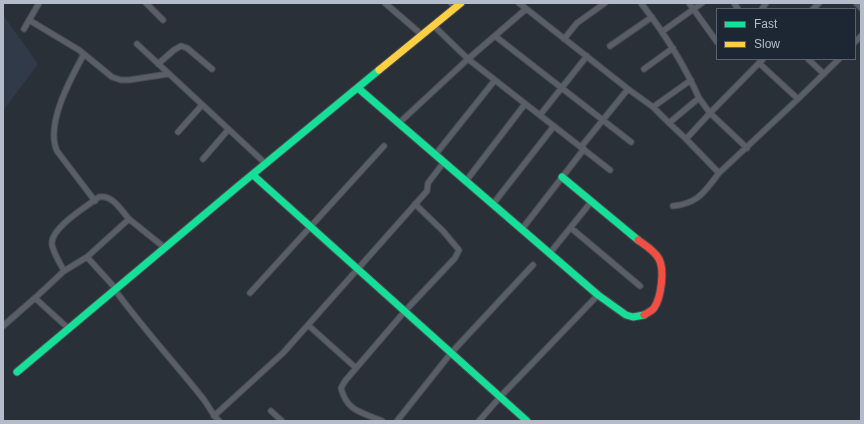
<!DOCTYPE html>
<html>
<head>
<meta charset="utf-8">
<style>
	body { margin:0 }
	#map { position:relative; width:864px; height:424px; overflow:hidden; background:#2a3038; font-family:Helvetica,sans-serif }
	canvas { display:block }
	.frame { position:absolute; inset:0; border:4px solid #b4bcc9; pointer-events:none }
	.legend { position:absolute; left:716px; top:8px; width:140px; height:52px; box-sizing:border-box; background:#1d2633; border:1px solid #59626f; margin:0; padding:5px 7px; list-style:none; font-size:12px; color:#b4bcc9 }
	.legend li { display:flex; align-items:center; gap:8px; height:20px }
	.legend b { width:20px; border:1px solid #59626f }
</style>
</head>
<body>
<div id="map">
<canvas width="864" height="424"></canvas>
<div class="frame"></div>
<ul class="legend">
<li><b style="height:5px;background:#16e098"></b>Fast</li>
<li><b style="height:5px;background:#ffcf43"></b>Slow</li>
</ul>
</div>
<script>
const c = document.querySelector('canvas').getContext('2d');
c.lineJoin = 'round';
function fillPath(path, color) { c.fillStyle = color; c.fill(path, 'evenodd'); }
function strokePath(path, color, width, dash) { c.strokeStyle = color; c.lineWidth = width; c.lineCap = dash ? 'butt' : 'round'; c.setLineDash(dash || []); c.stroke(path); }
fillPath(new Path2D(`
	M3 15 38 64 3 111Z`), '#313a48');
const street = new Path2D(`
	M146 3 163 20
	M385 3 422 35
	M451 3 456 7
	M519 3 628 89 653 107 669 123 699 98 710 113 747 148
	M641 3C665 34 683 62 699 98
	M689 3 717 42
	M734 3 738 9
	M856 3 861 8
	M762 9 766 3
	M813 9 819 3
	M29 20 79 50 112 77 121 80H129L168 74
	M434 26 468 59 610 170
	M24 29 39 3
	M663 31 702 3
	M495 36 631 142
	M564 39 577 23 605 3
	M855 42 861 36
	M137 44 266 164
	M610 46 652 17
	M84 54C71 78 45 124 57 151L95 201
	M763 59 710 113 686 139 719 173 798 99 839 59
	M808 59 824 74
	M759 63 798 99
	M158 64 174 50 181 46 187 48 212 69
	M644 69 673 48
	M653 107 691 80
	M540 115 587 56
	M399 123 468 59 526 9
	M669 123 686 139
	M178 132 202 105
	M581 147 628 89
	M435 155 495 80
	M203 159 228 130
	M466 181 525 104
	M493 204 554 126
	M673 206C699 203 704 192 719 173
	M571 228 640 286
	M522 229 584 149
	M550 253 591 202
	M64 271C60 263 54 254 52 245 49 229 87 206 99 197 112 194 121 210 129 219
	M116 289 87 257 129 219 165 248
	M115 290C142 327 172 360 201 396 208 404 211 413 219 421
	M250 293 384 146
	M35 298 64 271 87 257
	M308 325 356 368
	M3 326 35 298 69 329
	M271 411 282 421
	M214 416 283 353 427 191 428 183 444 162
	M382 421C362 412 347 412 341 388L345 381 405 311 455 258 459 250 443 231 415 204
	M397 421 451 353 533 265
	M479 421 500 397 598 295`);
const fast = new Path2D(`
	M358 88 598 295 626 315 633 317 644 315
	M253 175 527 421
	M562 177 638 240
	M17 372 236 188 379 70`);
const slow = new Path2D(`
	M379 70 461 3`);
const jam = new Path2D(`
	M638 240C645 245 655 251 659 259 665 270 661 298 654 308 652 311 647 313 644 315`);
strokePath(street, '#484c53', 7);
strokePath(fast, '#484c53', 9);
strokePath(slow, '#484c53', 9);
strokePath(jam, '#484c53', 9);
strokePath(street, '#5a5e66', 5);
strokePath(fast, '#16e098', 7);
strokePath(slow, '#ffcf43', 7);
strokePath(jam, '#f24e42', 7);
</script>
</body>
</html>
